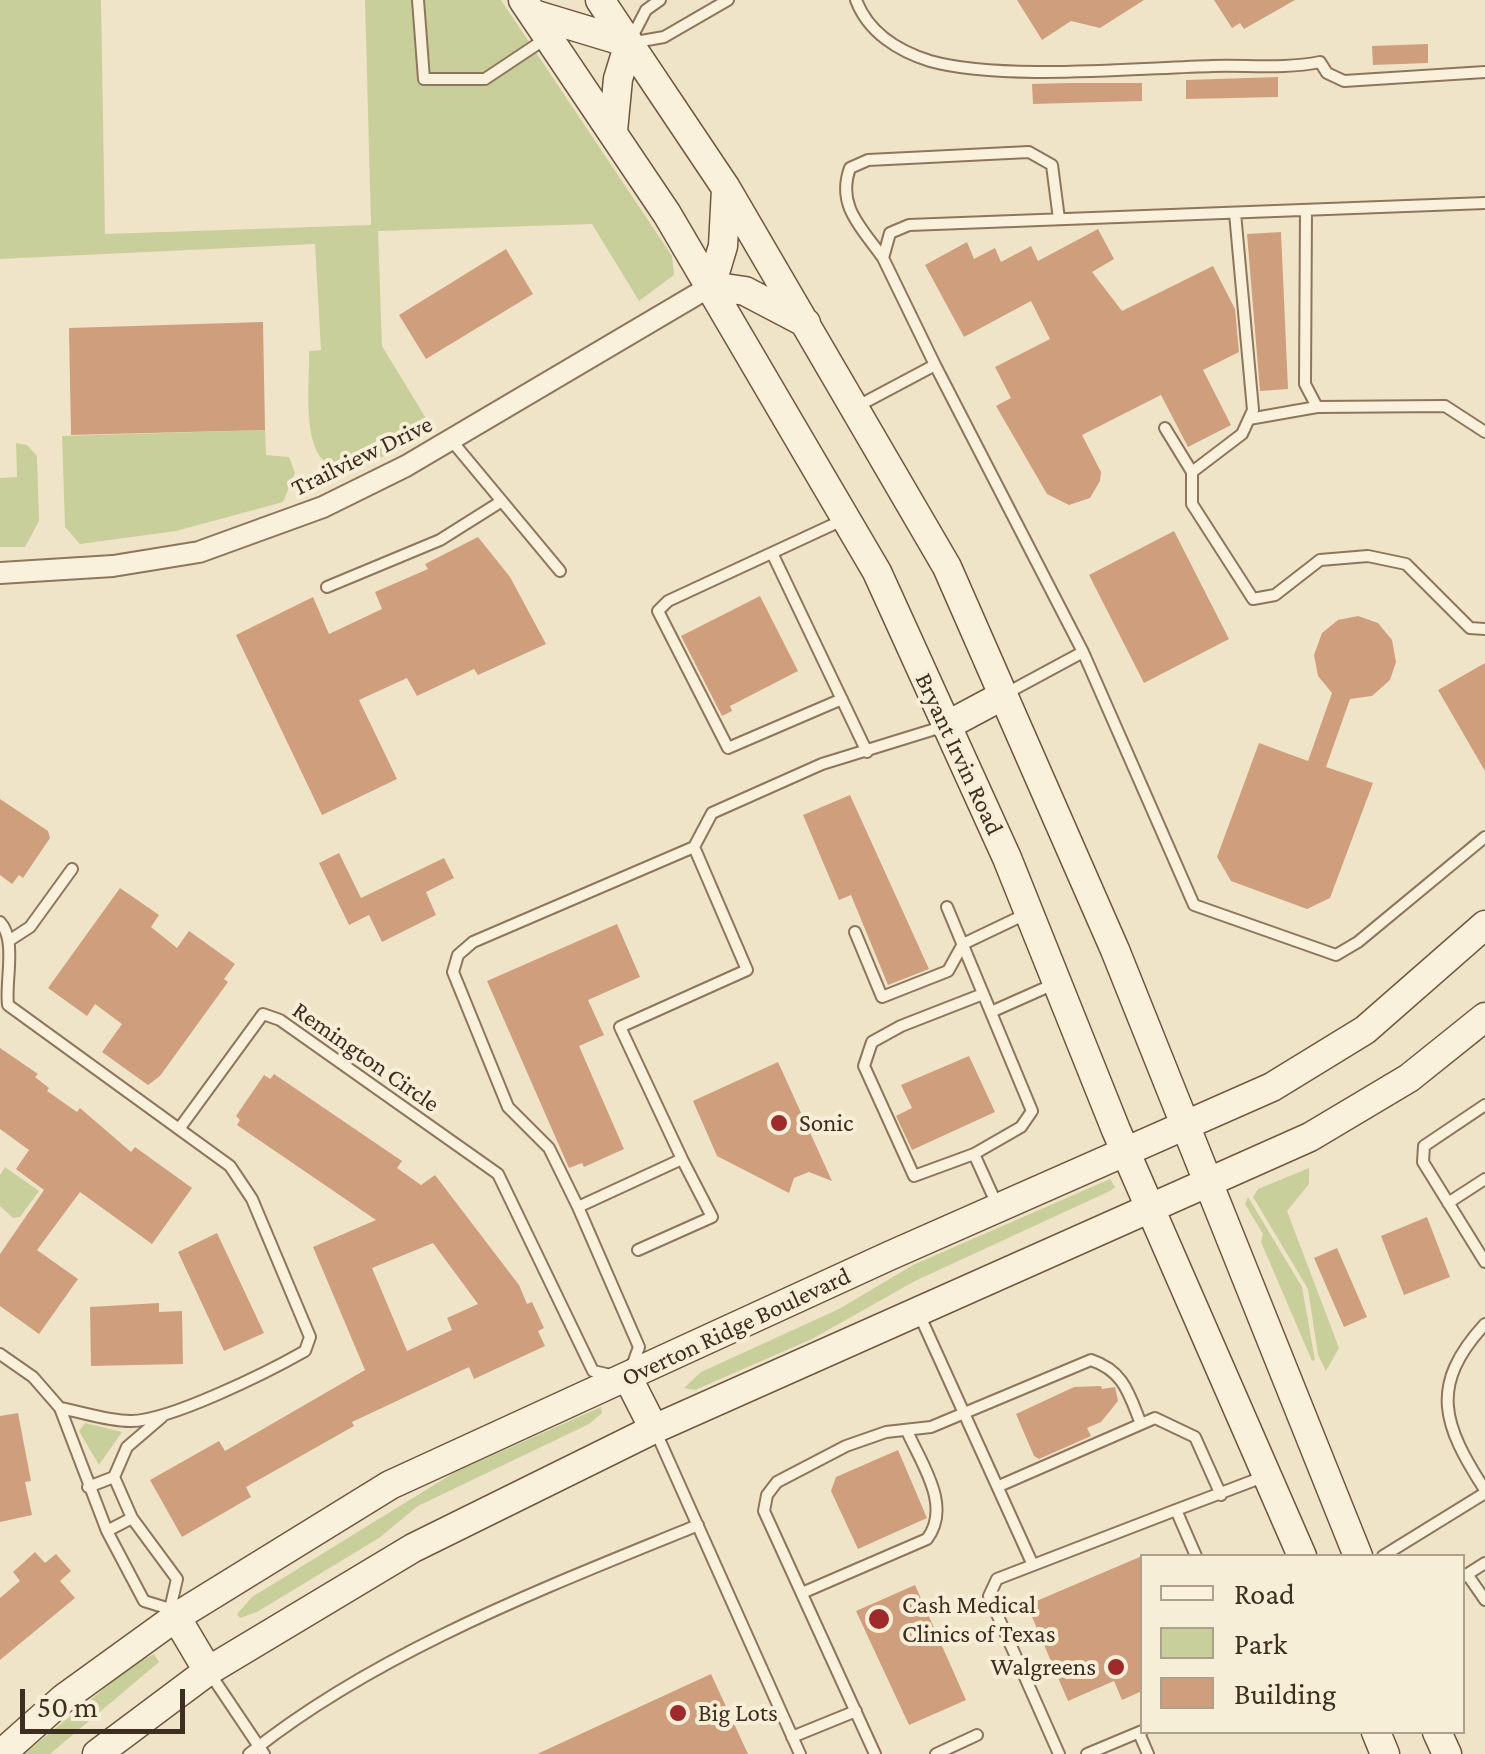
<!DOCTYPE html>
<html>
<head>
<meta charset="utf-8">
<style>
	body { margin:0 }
	#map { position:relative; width:1485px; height:1754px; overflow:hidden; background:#f0e4c8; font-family:"Crimson Pro",serif }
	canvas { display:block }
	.legend { position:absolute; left:1140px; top:1554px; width:325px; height:180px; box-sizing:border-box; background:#f7eed8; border:2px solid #ada18e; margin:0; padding:12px 18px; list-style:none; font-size:30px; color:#3d2e20 }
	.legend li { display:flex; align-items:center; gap:20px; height:50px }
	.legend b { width:50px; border:2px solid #ada18e }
	.scale { position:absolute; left:20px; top:1689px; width:165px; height:45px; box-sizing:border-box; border:5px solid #3d2e20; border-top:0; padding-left:12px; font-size:30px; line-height:35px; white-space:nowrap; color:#3d2e20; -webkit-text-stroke:8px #f7eed8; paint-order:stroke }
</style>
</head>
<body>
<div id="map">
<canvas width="1485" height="1754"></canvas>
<ul class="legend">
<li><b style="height:12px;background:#faf1dc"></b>Road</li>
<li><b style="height:28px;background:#c9cf9b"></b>Park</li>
<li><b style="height:28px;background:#cf9f7d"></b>Building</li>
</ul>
<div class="scale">50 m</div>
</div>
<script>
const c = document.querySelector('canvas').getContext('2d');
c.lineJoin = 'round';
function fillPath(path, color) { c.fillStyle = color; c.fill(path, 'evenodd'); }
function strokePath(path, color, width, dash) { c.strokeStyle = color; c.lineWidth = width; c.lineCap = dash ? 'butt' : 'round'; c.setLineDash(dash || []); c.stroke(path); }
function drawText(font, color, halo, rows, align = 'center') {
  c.font = font + ' "Crimson Pro",serif'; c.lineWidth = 8; c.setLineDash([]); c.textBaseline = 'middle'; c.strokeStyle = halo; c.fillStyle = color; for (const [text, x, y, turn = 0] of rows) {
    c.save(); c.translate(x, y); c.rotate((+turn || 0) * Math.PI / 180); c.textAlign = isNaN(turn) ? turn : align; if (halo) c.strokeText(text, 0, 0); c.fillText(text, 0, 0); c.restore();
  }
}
fillPath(new Path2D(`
	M0 0H101L105 234 371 225 365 0H501L672 256 674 275 639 301 592 224 378 231 382 346 427 420 386 441 388 454 352 472C343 469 331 467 323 460 302 438 310 380 309 351L321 350 315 244 0 259Z
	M265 430 266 455 289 457 295 473 283 502 176 531 80 544 65 527 62 436Z
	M16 443 27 445 37 456 39 521 25 547H0V478L17 477Z
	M5 1167 39 1191 20 1217 13 1218 0 1206V1175Z
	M1309 1168V1184L1287 1211 1339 1348 1326 1371 1318 1355 1308 1289 1253 1197 1258 1189Z
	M1110 1179 1115 1187 1110 1191 915 1281 812 1339 695 1390 684 1388 701 1372 839 1309 913 1265Z
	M1248 1197 1302 1287 1315 1360 1312 1361 1261 1242 1263 1234 1245 1204Z
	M601 1407 602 1413 589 1424 418 1506 379 1538 257 1612 240 1618 237 1614 252 1597 455 1472Z
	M85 1423 122 1432 99 1465 79 1431Z
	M154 1654 159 1662 50 1754H24L133 1665Z`), '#c9cf9b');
fillPath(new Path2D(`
	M1017 0H1144L1100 28 1071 21 1042 40Z
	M1214 0H1295L1244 29 1240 23 1232 28Z
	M1428 44V63L1373 65 1372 46Z
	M1278 77V97L1186 99V80Z
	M1069 83H1142V101L1033 104 1032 84Z
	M1098 229 1114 259 1092 272 1122 311 1213 266 1235 309 1239 352 1203 370 1231 425 1188 447 1161 395 1082 435 1101 472 1100 481 1090 498 1069 505 1047 494 996 406 1011 398 995 367 1050 339 1031 301 964 337 925 265 967 242 974 259 995 248 1001 262 1031 246 1038 261Z
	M1281 232 1288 389 1260 391 1247 234Z
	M506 249 533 294 426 359 399 315Z
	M263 322 265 430 71 435 69 328Z
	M1174 531 1229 639 1144 683 1089 575Z
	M478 537 510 577 546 644 478 675 474 669 417 696 407 678 359 700 397 779 322 815 236 635 313 597 329 634 382 609 375 592 428 569 425 564Z
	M760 596 798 671 730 706 732 711 722 716 681 636Z
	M1358 616 1378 623 1392 640 1396 662 1390 680 1372 696 1350 699 1326 767 1373 783 1330 898 1307 909 1231 881 1217 857 1259 743 1308 761 1332 693 1318 676 1314 655 1322 633 1338 620Z
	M1485 663V771L1438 690Z
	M850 795 929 969 888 985 851 895 839 900 803 815Z
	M0 799 48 831 50 838 23 878 19 875 12 884 0 875Z
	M339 853 361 898 444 858 454 878 426 892 436 915 382 942 369 915 349 925 319 863Z
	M120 888 159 915 151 927 177 948 189 931 235 964 224 979 228 982 160 1076 148 1085 102 1052 122 1024 95 1004 87 1016 48 988Z
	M617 924 640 977 588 1000 604 1035 579 1046 624 1149 584 1167 582 1163 569 1168 487 981Z
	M0 1048 38 1074 35 1077 49 1088 47 1091 77 1112 80 1108 131 1152 135 1147 192 1188 152 1244 80 1192 37 1250 78 1279 39 1334 0 1306V1254L44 1190 16 1169 29 1150 0 1129Z
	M969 1056 995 1112 912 1150 896 1116 912 1108 901 1085Z
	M778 1062 832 1181 809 1172 794 1178 789 1193 717 1156 693 1101Z
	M274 1074 402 1161 397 1168 421 1185 435 1175 519 1285 527 1304 532 1302 544 1328 538 1331 545 1346 474 1379 469 1367 352 1422 354 1426 246 1487 251 1497 182 1537 150 1480 219 1441 225 1451 365 1370 313 1247 376 1220 237 1125 240 1120 236 1116 264 1075 270 1079ZM433 1243 478 1304 447 1318 452 1330 407 1351 372 1268Z
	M1427 1217 1450 1277 1404 1295 1381 1236Z
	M217 1233 264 1333 224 1351 178 1252Z
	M1337 1248 1367 1317 1344 1327 1314 1258Z
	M159 1303V1312L182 1311 183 1364 91 1366 90 1307Z
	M1101 1386 1102 1389 1115 1387 1118 1401 1101 1422 1087 1428 1091 1436 1039 1459 1034 1456 1016 1414 1074 1387Z
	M18 1413 31 1481 25 1482 32 1515 0 1522V1416Z
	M898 1450 927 1518 858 1549 831 1491 836 1477Z
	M35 1552 45 1563 56 1554 71 1571 60 1581 75 1598 0 1660V1598L20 1581 13 1572Z
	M1142 1556V1691L1122 1700 1114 1681 1068 1701 1027 1605Z
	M915 1585 966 1700 909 1725 856 1611Z
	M711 1674 748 1754H537Z`), '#cf9f7d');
const lane = new Path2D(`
	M418 0 424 79H485L548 37
	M856 0C868 32 898 51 930 61 1001 81 1136 68 1213 66 1248 65 1286 69 1320 62L1327 73 1344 81 1485 72
	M632 37 646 10 660 0
	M630 43 664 37 728 0
	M1306 210 1305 384 1317 407 1445 406 1485 432
	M1235 213 1253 410 1242 434 1192 472V504L1253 599 1275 595 1320 560 1368 556 1406 564 1470 628 1485 629
	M883 258C862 228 836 206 850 168L868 160 1029 152 1052 165 1059 219
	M935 365 1083 652
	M856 407 935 365 883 258 890 233 909 225 1485 203
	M1249 419 1317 407
	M1165 428 1192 472
	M451 440 560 571
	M772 553 867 752
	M327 587 440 540 502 501
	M1007 693 1083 652 1194 905 1336 955 1358 942 1485 837
	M842 699 728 748 658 611 668 601 845 519
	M694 847 473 942 458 955 453 972 508 1107 549 1148 578 1207 682 1159 620 1027 747 970 694 847 712 813 822 764 945 726
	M947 907 1032 1111 1021 1127 974 1154 998 1207
	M0 922C17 940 5 981 8 1005L230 1166 252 1199 310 1337 305 1351C270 1371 168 1422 130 1421 107 1421 82 1412 60 1408
	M855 932 882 997 948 971 963 944 1028 913
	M10 940 30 927 72 869
	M991 1012 1054 984
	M1485 1105 1424 1146 1423 1162 1485 1262
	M179 1129 263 1014 280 1020 498 1174 593 1371 611 1375
	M974 1154 914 1176 864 1066 872 1042 901 1026 983 994
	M1448 1203 1485 1179
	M578 1207 639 1347 631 1369
	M638 1250 712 1217 682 1159
	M919 1314 1032 1563
	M1485 1324C1428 1386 1443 1425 1485 1490
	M0 1354 33 1377 60 1408 107 1531 144 1601 170 1609 175 1616
	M162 1417 127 1447 114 1477 132 1518 177 1579 170 1609
	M655 1430 800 1754
	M999 1486 1155 1418 1195 1437 1221 1495
	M88 1487 114 1477
	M107 1531 132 1518
	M1196 1556 1176 1510 1263 1477
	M1383 1556 1485 1493
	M1467 1574 1485 1600
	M1463 1577 1485 1563
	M802 1593 927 1539C952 1506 922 1465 907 1431
	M209 1672 264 1754
	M1139 1733 1148 1754
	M792 1737 856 1711
	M249 1754C377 1651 547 1587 698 1525
	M875 1754 764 1511 767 1495 777 1482 846 1446 886 1432 931 1427 1091 1360C1124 1371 1129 1394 1141 1424
	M936 1754 977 1735
	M1059 1754 989 1596 997 1579 1176 1510
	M1087 1754 1142 1731`);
const street = new Path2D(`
	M0 573 113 566 199 552 323 507 406 466 711 286`);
const secondary = new Path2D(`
	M523 0 667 214 877 572 1007 858 1116 1130 1302 1556
	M600 0 726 188 947 567 1115 950 1358 1556
	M533 14 629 43
	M613 131 618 79 629 43
	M726 189 723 246 711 286 745 291 806 323
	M946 726 1004 695
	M628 1378 654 1429
	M176 1617 208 1671
	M1376 1732 1385 1754
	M1437 1732 1447 1754
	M1 1754 64 1698 176 1617 390 1485 889 1256 1272 1087 1365 1030 1485 925
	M97 1754 208 1671 413 1548 654 1429 1310 1137 1409 1078 1485 1017`);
strokePath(lane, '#8d765c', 14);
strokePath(street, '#8d765c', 24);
strokePath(secondary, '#6f573f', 31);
strokePath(lane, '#faf1dc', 10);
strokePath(street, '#faf1dc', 20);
strokePath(secondary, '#faf1dc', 28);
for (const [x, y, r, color] of [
	[779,1123,10,"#9e2a2b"],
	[879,1619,12,"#9e2a2b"],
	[1116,1667,10,"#9e2a2b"],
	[678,1713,10,"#9e2a2b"]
]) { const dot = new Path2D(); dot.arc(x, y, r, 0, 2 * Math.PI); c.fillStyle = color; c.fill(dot); strokePath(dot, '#f7eed8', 4); }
drawText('25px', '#3d2e20', '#f7eed8', [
	["Trailview Drive",362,456,-26],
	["Bryant Irvin Road",959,754,65],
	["Remington Circle",366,1057,35],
	["Overton Ridge Boulevard",736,1327,-25]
]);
drawText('25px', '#3d2e20', '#f7eed8', [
	["Sonic",799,1123],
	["Cash Medical",902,1605],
	["Clinics of Texas",902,1634],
	["Walgreens",1096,1667,"right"],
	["Big Lots",698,1713]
], 'left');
</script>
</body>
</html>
